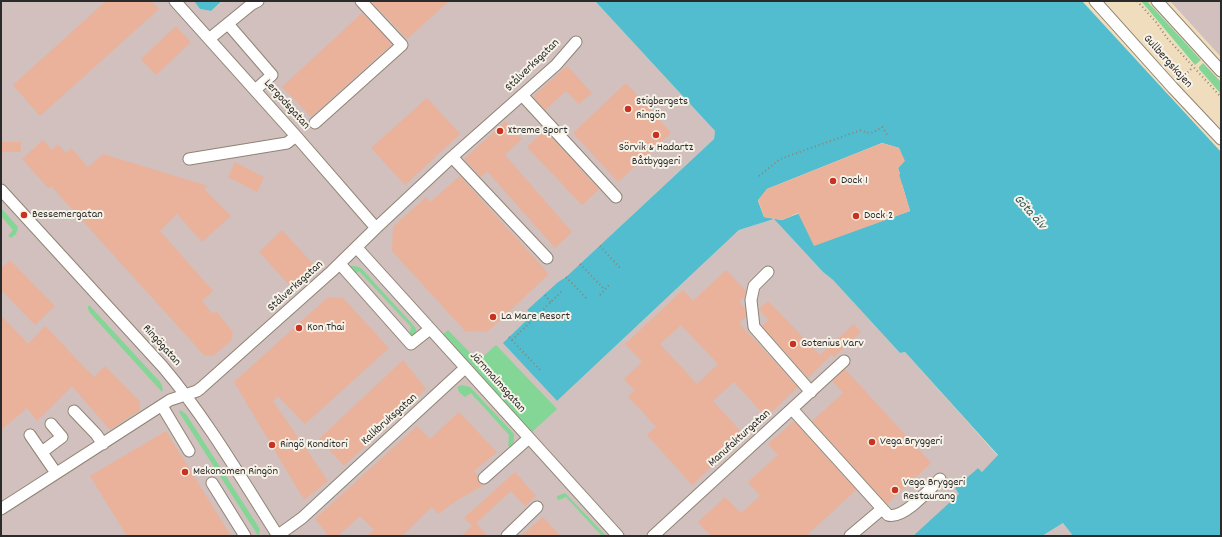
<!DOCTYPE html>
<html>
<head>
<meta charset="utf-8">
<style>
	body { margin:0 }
	#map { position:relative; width:1222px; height:537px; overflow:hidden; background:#f0ddbd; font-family:Dekko,sans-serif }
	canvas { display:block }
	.frame { position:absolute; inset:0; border:2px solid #2b2b2b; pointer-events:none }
</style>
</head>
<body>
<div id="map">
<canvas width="1222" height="537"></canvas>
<div class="frame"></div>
</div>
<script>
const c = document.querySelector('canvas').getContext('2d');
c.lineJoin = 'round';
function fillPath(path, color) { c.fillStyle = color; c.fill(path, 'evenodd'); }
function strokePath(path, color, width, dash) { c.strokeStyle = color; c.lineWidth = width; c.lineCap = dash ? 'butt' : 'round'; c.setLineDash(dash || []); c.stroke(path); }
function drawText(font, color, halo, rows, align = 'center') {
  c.font = font + ' Dekko,sans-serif'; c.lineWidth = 4; c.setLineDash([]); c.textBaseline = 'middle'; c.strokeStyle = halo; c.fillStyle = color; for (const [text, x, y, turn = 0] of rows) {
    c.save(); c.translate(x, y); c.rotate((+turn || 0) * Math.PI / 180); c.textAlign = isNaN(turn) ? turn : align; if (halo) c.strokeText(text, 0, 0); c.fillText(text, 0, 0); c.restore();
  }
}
fillPath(new Path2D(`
	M1 1H194L200 9 211 11 223 1H595L715 131 714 139 566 277 558 282 527 310 532 315 504 343 557 401 739 230 774 219 823 272 833 280 900 353 905 352 998 456 982 472 978 468 955 488 960 494 913 536H1Z
	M1170 1H1221V57Z
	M1063 523 1073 536H1042Z`), '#d1c0bd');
fillPath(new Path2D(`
	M1141 1H1147L1201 60 1195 65Z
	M1203 63 1221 82V94L1199 69V67Z
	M1 208 18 227 16 234 11 238 8 236 13 230 1 216Z
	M350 266H355L361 268 414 326 416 329V333L413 337H409L411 327 359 271 354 275 348 267Z
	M88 306H90L161 383 163 389 162 392 90 313 88 309Z
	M448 330 478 361 496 345 557 409 532 432 441 336Z
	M462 385 470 387 514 434V441L511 447 508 446 509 435 471 393 465 397 459 392 457 387Z
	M180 410 186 414 258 526 260 530 259 534 258 535 257 534 179 412Z
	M565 493 567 495 606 536H602L566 497 559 500 557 499V496Z`), '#84d697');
fillPath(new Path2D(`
	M194 1H222L211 11 200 9Z
	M595 1H1082L1221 152V536H1073L1063 523 1042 536H913L959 494 955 488 978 468 982 472 998 455 905 352 900 353 833 280 823 272 774 219 739 230 557 401 503 343 532 315 527 310 558 282 566 277 714 139 715 131ZM882 143 899 148 904 161 898 168 900 174 782 220 764 217 758 201 767 189ZM902 184 910 211 815 245Z`), '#52bdce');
fillPath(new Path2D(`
	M106 1H151L159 9 40 116 13 85Z
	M375 1H449L407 39 373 3Z
	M362 13 392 44 311 117 282 87Z
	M176 26 191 42 156 75 141 59Z
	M567 66 592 93 579 104 566 91 545 110 533 96Z
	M626 83 671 133 618 182 573 133Z
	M427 98 460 134 405 185 371 148Z
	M506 121 522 139 505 155 572 232 555 248 487 171 481 177 464 159Z
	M545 130 599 189 582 205 527 147Z
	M43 140 52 150 58 144 66 153 71 148 88 167 103 154 208 186 204 189 231 216 202 242 177 214 160 231 213 291 202 301 212 313 217 312 233 332 231 341 213 356 204 355 51 186 49 189 22 159Z
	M1 142H21V152H1Z
	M882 143 899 148 905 161 898 168 900 174H899L910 211 814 246 798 213 782 220 764 217 758 200 767 189Z
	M235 162 264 177 257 192 228 177Z
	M460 176 549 274 487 332 465 331 392 251 393 227 426 197 430 202Z
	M282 230 314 265 291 287 259 252Z
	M10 260 55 306 35 325 1 290V269Z
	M726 270 746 291 744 297 739 302 745 309 746 317 739 323 798 387 766 417 734 382 713 401 745 436 692 485 647 435 656 427 628 396 635 391 624 379 642 362 625 344 683 290 693 301ZM681 325 718 364 697 384 660 344Z
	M328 297 343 298 389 348 305 424 278 396 273 401 328 481 304 500 234 382Z
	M768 301 820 355 854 324 861 332 834 357 832 354 808 378 762 326 768 320 759 309Z
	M1 315 28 344 45 326 94 377 105 366 140 402V410L110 430 72 386 37 421 27 408 1 430Z
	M403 360 426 389 344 466 319 439Z
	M845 369 931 463 887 504 812 421 843 393 832 381Z
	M459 412 497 452 474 471 478 475 479 482 484 485 456 501 438 514 432 507 402 536H367L374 530 360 516 338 536H329L315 519 417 426 430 439Z
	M794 421 856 490 806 536H711L698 522 725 497 741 513 760 496 748 482 778 455 768 444Z
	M166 431 231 536H127L90 476Z
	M515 472 536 496 525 506 511 491 476 523 487 536H461L472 526 464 518Z
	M543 517 560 536H521Z`), '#eab29b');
const minor = new Path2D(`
	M175 1 296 136 376 228
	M1095 1 1173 88 1221 139
	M1157 1 1221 71
	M228 24 272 75 255 90
	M209 39 252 4 258 1
	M522 95 616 197
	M315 123 402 45 361 1
	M452 157 547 258
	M189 159 287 143 296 136
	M1 190 163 367C207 419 241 478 278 536
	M357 248 618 536
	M340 264 411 344 430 329
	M768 272 754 286 751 300 754 327 811 392
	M162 406 189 451
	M792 409 888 515C903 520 930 489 940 479
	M74 411 96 434 103 444
	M30 435 56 473
	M42 452 62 437 51 424
	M484 478 529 438
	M212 483 245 536
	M1 509 170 400 197 391 201 388 332 271 376 228 452 157 556 65 576 42
	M277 536 302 518 465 368
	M507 536 537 507
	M653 536 844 361
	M850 536 882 509`);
strokePath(minor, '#8e8474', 13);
strokePath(new Path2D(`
	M1137 1 1156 22 1167 38 1221 97
	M1179 81 1193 67
	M759 176 780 159 861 130C870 135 873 133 882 127L888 136
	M600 246 621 269
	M580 264 605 290
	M566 277 588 300
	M545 295 551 302
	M600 295 610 284
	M509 337 542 372
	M512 340 562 291`), '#8e8474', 2, [1, 3]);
strokePath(minor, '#fff', 11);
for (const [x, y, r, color] of [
	[628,109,4,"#c8321e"],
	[500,131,4,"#c8321e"],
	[656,135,4,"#c8321e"],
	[833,181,4,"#c8321e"],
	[24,215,4,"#c8321e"],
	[856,216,4,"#c8321e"],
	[493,317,4,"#c8321e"],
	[299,328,4,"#c8321e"],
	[793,344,4,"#c8321e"],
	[872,442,4,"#c8321e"],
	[272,445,4,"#c8321e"],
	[185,472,4,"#c8321e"],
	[895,490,4,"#c8321e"]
]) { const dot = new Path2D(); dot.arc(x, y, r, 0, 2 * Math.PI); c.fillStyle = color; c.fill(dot); strokePath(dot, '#f7f3e8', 1.5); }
drawText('12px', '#2b2b2b', '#f7f3e8', [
	["Gullbergskajen",1167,62,48],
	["Stålverksgatan",533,66,-44],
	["Lergodsgatan",286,105,48],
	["Stålverksgatan",296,287,-42],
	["Ringögatan",161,346,48],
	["Järnmalmsgatan",497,383,48],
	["Kalkbruksgatan",390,420,-42],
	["Manufakturgatan",740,439,-42]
]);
drawText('12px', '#2b2b2b', '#f7f3e8', [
	["Stigbergets",636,102],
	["Ringön",636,116],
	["Xtreme Sport",508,131],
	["Sörvik & Hadartz",656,148,"center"],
	["Båtbyggeri",656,162,"center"],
	["Dock 1",841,181],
	["Bessemergatan",32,215],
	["Dock 2",864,216],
	["La Mare Resort",501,317],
	["Kon Thai",307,328],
	["Gotenius Varv",801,344],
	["Vega Bryggeri",880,442],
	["Ringö Konditori",280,445],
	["Mekonomen Ringön",193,472],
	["Vega Bryggeri",903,483],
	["Restaurang",903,497]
], 'left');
drawText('italic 13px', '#37575c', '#f7f3e8', [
	["Göta älv",1029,213,48]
]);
</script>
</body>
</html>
